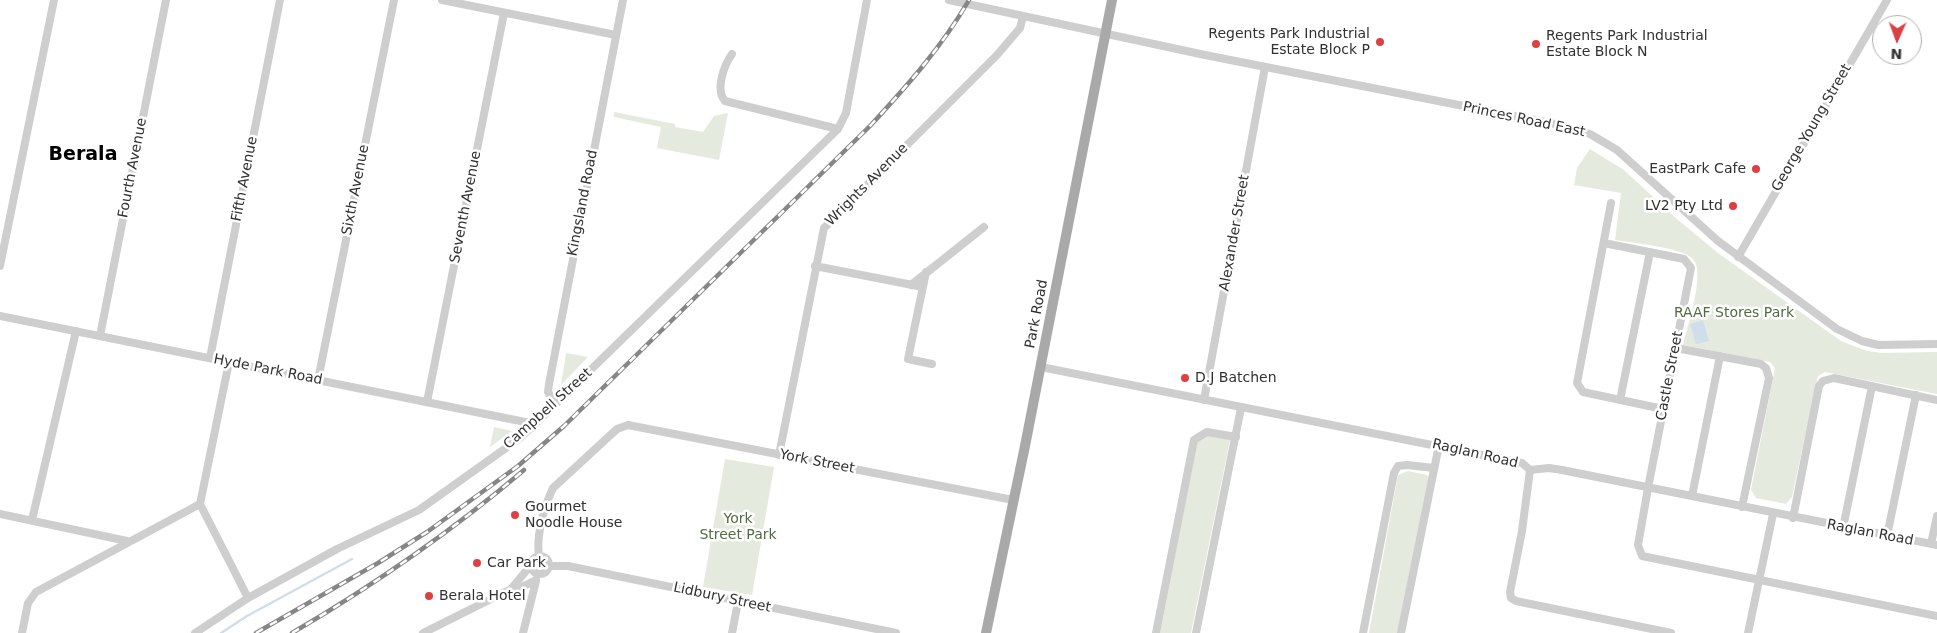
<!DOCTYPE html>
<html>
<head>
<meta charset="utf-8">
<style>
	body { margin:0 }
	#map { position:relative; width:1937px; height:633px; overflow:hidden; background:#fff; font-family:"DejaVu Sans",sans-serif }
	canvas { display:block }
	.north { position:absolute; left:1872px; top:15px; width:50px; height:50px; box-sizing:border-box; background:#fff; border:1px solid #adadad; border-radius:50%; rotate:182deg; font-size:14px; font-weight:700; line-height:20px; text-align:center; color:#313131 }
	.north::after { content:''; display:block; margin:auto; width:18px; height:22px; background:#db4043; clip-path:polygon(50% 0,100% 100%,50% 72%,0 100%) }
</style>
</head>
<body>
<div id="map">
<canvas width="1937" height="633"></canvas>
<div class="north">N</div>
</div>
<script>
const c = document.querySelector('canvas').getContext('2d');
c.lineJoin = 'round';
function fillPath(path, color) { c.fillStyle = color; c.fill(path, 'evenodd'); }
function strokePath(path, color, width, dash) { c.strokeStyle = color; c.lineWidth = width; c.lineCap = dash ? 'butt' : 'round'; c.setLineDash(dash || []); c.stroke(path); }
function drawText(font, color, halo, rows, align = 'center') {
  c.font = font + ' "DejaVu Sans",sans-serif'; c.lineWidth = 5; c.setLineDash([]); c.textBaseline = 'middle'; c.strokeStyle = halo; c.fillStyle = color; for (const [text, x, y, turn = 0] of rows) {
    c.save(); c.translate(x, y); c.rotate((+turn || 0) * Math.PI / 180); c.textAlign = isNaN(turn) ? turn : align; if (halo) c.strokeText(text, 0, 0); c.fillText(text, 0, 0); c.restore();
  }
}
fillPath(new Path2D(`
	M614 112 675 124V127L703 132 714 116 728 113 719 160 657 148 661 127 614 117Z
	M1590 149 1624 170 1678 220 1718 253 1841 341 1867 351 1882 353 1937 352V394L1825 372 1818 376 1792 497 1786 504 1756 498 1751 490 1775 368 1770 362 1683 345C1687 327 1706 272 1693 259 1681 247 1632 243 1615 240L1621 193 1574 185 1577 168Z
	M566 353 588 357 561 385Z
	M494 427 512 431 490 447Z
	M1209 436 1230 440 1191 633H1160L1197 443Z
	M725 459 774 467 752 595 703 587Z
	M1408 471 1427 475 1429 478 1398 633H1369L1398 475Z`), '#e4eade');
fillPath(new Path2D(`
	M1703 320 1709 341 1696 344 1690 324Z`), '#cedeeb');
strokePath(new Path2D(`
	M221 633 247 616 352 559`), '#cedeeb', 2.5);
strokePath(new Path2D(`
	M442 0 616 35
	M949 0 1205 55 1560 125 1590 134 1617 150 1718 241 1837 329 1862 341 1878 345 1937 344
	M732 54C724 65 715 90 725 101L838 129
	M1611 203 1577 383 1583 392 1663 409
	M1604 243 1684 259 1691 268 1648 488 1638 545 1642 556 1937 616
	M1738 257 1887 0
	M0 266 54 0
	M815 266 923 287
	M926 272 908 359 932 364
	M911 285 984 227
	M0 316 535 424
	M100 336 166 0
	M1676 348 1761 364 1766 368 1769 378 1742 507
	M210 358 280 0
	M229 362 200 504 248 598
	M1041 367 1522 463 1530 470 1549 468 1562 470 1937 545
	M318 380 394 0
	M1204 400 1265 67
	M1620 400 1650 252
	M427 402 504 13
	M555 404 548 392 549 384 623 0
	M779 455 824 228 997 55 1020 28 1023 16
	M1530 470 1522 531 1510 592 1511 598 1516 601 1671 633
	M1692 496 1720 356
	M0 514 127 541
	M1793 518 1819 386 1823 381 1834 378 1937 400
	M32 520 76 331
	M1843 528 1872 386
	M1887 536 1916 395
	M1931 544 1937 516
	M539 556C536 535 544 507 553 488L617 429 628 425 1013 500
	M531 565a9 9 0 1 1 18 0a9 9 0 1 1-18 0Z
	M549 566H568L896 633
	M511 589H518L536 580
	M22 633 28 603 36 592 200 504
	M195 633 248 598 337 549 419 510 520 438 535 424 838 129 846 113 867 0
	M423 633 511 589 532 564
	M523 633 536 581
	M732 633 738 602
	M1156 633 1194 440 1207 432 1236 437
	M1196 633 1241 408
	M1363 633 1394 473 1398 466 1407 465 1434 468
	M1401 633 1439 445
	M1748 633 1773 514`), '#cecece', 8);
strokePath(new Path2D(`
	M986 633 1025 446 1112 0`), '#a9a9a9', 10);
const rail = new Path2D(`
	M256 633 378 563 427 532 518 466 564 426 870 126C906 87 942 47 969 0
	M292 633C374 585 451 532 524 470`);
strokePath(rail, '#868686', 4.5);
strokePath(rail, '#fff', 2.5, [8]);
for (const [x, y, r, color] of [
	[1380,42,5,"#db4043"],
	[1536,44,5,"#db4043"],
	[1756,169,5,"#db4043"],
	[1733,206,5,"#db4043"],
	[1185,378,5,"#db4043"],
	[515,515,5,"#db4043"],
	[477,563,5,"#db4043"],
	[429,596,5,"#db4043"]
]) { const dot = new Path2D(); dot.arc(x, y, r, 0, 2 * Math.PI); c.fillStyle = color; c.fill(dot); strokePath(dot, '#fff', 2); }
drawText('14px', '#313131', '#fff', [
	["Regents Park Industrial",1370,34,"right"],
	["Estate Block P",1370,50,"right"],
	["Regents Park Industrial",1546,36],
	["Estate Block N",1546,52],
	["EastPark Cafe",1746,169,"right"],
	["LV2 Pty Ltd",1723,206,"right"],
	["D.J Batchen",1195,378],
	["Gourmet",525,507],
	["Noodle House",525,523],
	["Car Park",487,563],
	["Berala Hotel",439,596]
], 'left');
drawText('14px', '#313131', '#fff', [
	["Princes Road East",1524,120,12],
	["George Young Street",1812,128,-60],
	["Fourth Avenue",133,168,-79],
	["Fifth Avenue",245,179,-79],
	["Wrights Avenue",867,185,-45],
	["Sixth Avenue",356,190,-79],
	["Kingsland Road",583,203,-79],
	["Seventh Avenue",466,207,-79],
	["Alexander Street",1235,233,-80],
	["Park Road",1037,314,-79],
	["Hyde Park Road",268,370,11],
	["Castle Street",1670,376,-79],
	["Campbell Street",548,409,-42],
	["Raglan Road",1475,454,13],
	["York Street",817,462,11],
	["Raglan Road",1870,533,11],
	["Lidbury Street",722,598,12]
]);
drawText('14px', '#526b41', '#fff', [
	["RAAF Stores Park",1734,313],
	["York",738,519],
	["Street Park",738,535]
]);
drawText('bold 19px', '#000', '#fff', [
	["Berala",83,155]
]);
</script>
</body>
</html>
